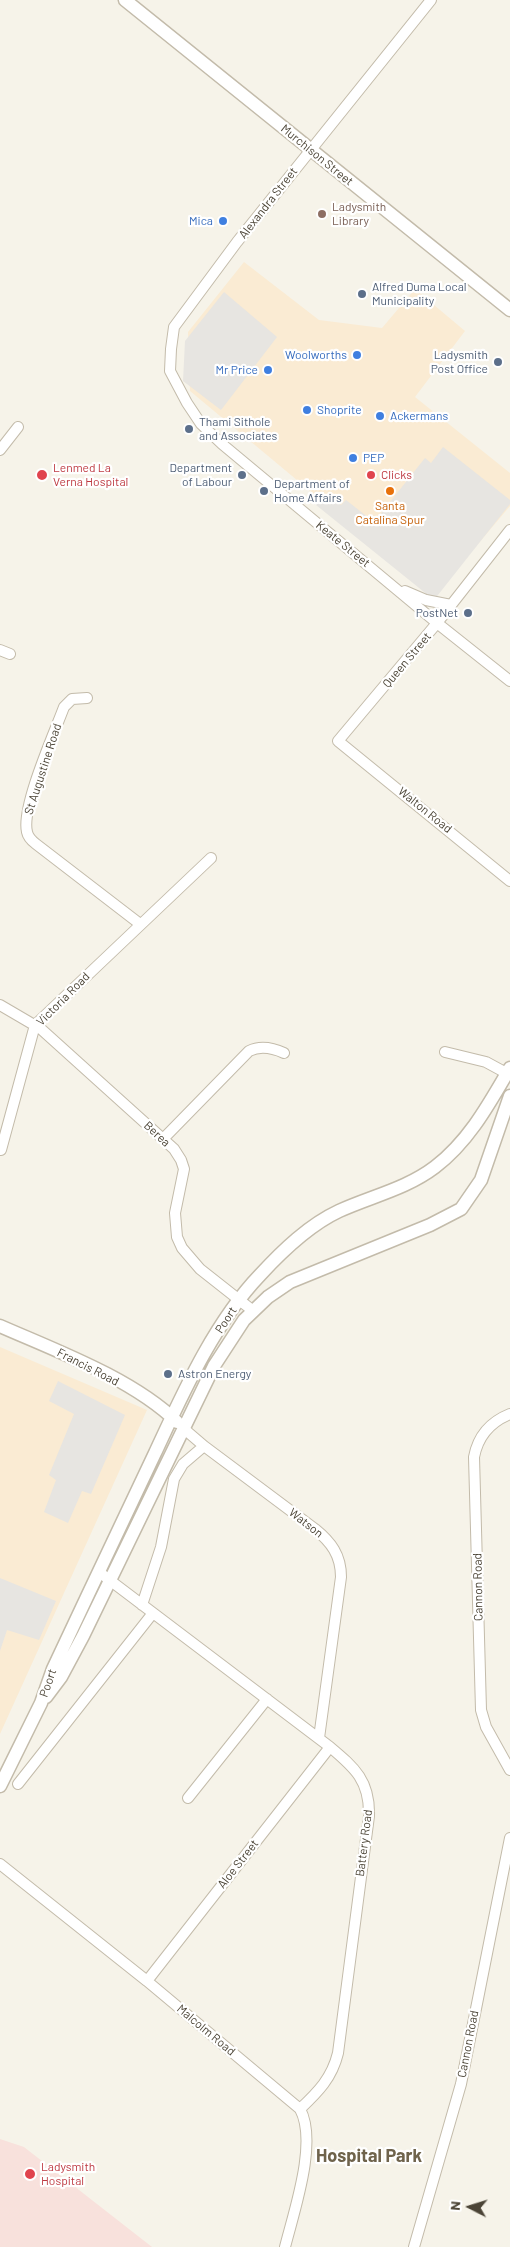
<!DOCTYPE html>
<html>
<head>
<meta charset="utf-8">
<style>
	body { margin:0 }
	#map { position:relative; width:510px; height:2247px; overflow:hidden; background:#f6f3e9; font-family:Barlow,sans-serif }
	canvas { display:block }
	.north { position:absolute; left:445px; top:2182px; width:50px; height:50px; -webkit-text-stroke:4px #fff; paint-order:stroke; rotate:275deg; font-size:14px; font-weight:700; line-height:20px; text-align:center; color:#4b4436 }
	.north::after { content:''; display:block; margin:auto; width:18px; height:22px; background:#4b4436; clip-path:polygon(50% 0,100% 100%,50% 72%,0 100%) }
</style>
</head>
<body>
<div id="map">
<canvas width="510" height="2247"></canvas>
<div class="north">N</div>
</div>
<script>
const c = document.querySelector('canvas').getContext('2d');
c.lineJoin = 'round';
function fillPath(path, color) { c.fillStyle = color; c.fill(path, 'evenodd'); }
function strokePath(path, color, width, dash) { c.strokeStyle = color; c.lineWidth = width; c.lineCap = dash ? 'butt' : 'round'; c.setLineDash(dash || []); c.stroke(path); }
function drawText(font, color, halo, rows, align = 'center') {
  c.font = font + ' Barlow,sans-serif'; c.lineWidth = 4.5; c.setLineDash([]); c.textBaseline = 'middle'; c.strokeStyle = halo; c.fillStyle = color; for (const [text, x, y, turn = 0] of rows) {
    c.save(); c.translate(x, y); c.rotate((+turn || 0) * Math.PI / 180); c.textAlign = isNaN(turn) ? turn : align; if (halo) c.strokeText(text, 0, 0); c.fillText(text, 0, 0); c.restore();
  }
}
fillPath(new Path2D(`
	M244 262 319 320 382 328 415 289 465 331 415 397 510 473V506L435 595 190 391 188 332Z
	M0 1347 147 1410 0 1734Z`), '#faebd3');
fillPath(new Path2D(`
	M0 2139 24 2147 152 2247H0Z`), '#f8e1dc');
fillPath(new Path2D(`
	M224 292 277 337 221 410 183 381 185 341Z
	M443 447 510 500V504L434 600 316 505 326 494 341 505 346 500 374 522 425 458 431 463Z
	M58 1381 125 1415 91 1494 82 1491 68 1523 44 1512 56 1480 49 1475 74 1414 49 1401Z
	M0 1578 56 1601 39 1640 7 1630 0 1651Z`), '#e7e5e1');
const minor = new Path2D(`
	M431 0 237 242 174 327 171 349 170 371 187 403 201 424 222 444 437 623 510 681
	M0 450 18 427
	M510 530 437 623 338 741 510 881
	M405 591 426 600 451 605
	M0 650 10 654
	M87 698 72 699 64 707C54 734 21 807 27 832 28 837 32 841 36 844L140 924
	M0 1005 41 1029 174 1149 181 1160 184 1169 175 1213 177 1237 182 1248 200 1269 252 1310
	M445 1052 486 1062 510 1075
	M163 1139 249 1051C261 1045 273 1048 284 1053
	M1 1150 35 1025 211 858
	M510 1414C490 1422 478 1436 474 1457L481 1710 486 1727 510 1770
	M183 1428 204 1446 315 1529C331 1542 341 1555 341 1577L319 1738
	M99 1572 330 1747C355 1768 370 1781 369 1816L338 2053C332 2078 318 2092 300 2109
	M142 1605 161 1547 174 1479 183 1464 204 1446
	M18 1784 153 1613
	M188 1798 267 1699
	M0 1864 147 1981 300 2109C318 2142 294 2211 285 2247
	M147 1981 330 1747
	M414 2247 461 2084 510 1838`);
const tertiary = new Path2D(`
	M125 0 510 310
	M0 1326C57 1351 133 1379 177 1422
	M46 1697 61 1677 83 1636 214 1366 244 1320 268 1297 290 1282 430 1225 461 1209 481 1180 510 1096
	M0 1786 41 1703 53 1669C87 1597 121 1524 155 1453 183 1393 214 1323 260 1275 283 1250 309 1225 339 1211 372 1196 406 1189 435 1167 469 1141 489 1104 510 1068`);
strokePath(minor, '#c3bbaa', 12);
strokePath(tertiary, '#c3bbaa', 15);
strokePath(minor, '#fff', 10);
strokePath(tertiary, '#fff', 12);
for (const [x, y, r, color] of [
	[322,214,5,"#8d6e63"],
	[223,221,5,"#3f7fe0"],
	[362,294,5,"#5c6f8a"],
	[357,355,5,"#3f7fe0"],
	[498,362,5,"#5c6f8a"],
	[268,370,5,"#3f7fe0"],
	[307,410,5,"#3f7fe0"],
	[380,416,5,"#3f7fe0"],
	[189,429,5,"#5c6f8a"],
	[353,458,5,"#3f7fe0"],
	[42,475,6,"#e0444e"],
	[242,475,5,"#5c6f8a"],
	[371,475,5,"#e0444e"],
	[264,491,5,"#5c6f8a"],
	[390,491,5,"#e8710a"],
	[468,613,5,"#5c6f8a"],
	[168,1374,5,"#5c6f8a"],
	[30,2174,6,"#e0444e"]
]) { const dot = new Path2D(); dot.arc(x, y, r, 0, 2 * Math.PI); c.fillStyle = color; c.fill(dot); strokePath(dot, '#fff', 2); }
drawText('12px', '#4b4436', '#fff', [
	["Murchison Street",317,155,39],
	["Alexandra Street",268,203,-52],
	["Keate Street",343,544,39],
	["Queen Street",407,660,-50],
	["St Augustine Road",43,769,-72],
	["Walton Road",425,810,39],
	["Victoria Road",63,999,-45],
	["Berea",157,1134,43],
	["Poort",226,1320,-57],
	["Francis Road",88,1367,27],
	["Watson",306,1523,38],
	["Cannon Road",478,1587,-91],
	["Poort",48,1683,-71],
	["Battery Road",364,1843,-83],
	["Aloe Street",238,1864,-52],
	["Malcolm Road",206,2030,40],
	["Cannon Road",468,2044,-79]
]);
drawText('12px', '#785e54', '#fff', [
	["Ladysmith",332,207],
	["Library",332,221]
], 'left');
drawText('12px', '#366cbe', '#fff', [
	["Mica",213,221],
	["Woolworths",347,355],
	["Mr Price",258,370],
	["Shoprite",317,410,"left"],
	["Ackermans",390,416,"left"],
	["PEP",363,458,"left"]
], 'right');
drawText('12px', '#4e5e75', '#fff', [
	["Alfred Duma Local",372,287],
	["Municipality",372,301],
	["Ladysmith",488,355,"right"],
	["Post Office",488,369,"right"],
	["Thami Sithole",199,422],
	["and Associates",199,436],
	["Department",232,468,"right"],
	["of Labour",232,482,"right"],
	["Department of",274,484],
	["Home Affairs",274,498],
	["PostNet",458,613,"right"],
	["Astron Energy",178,1374]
], 'left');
drawText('12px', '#be3a42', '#fff', [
	["Lenmed La",53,468],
	["Verna Hospital",53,482],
	["Clicks",381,475],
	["Ladysmith",41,2167],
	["Hospital",41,2181]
], 'left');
drawText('12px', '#c56008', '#fff', [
	["Santa",390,506],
	["Catalina Spur",390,520]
]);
drawText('bold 18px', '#6f634c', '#fff', [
	["Hospital Park",369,2156]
]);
</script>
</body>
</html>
